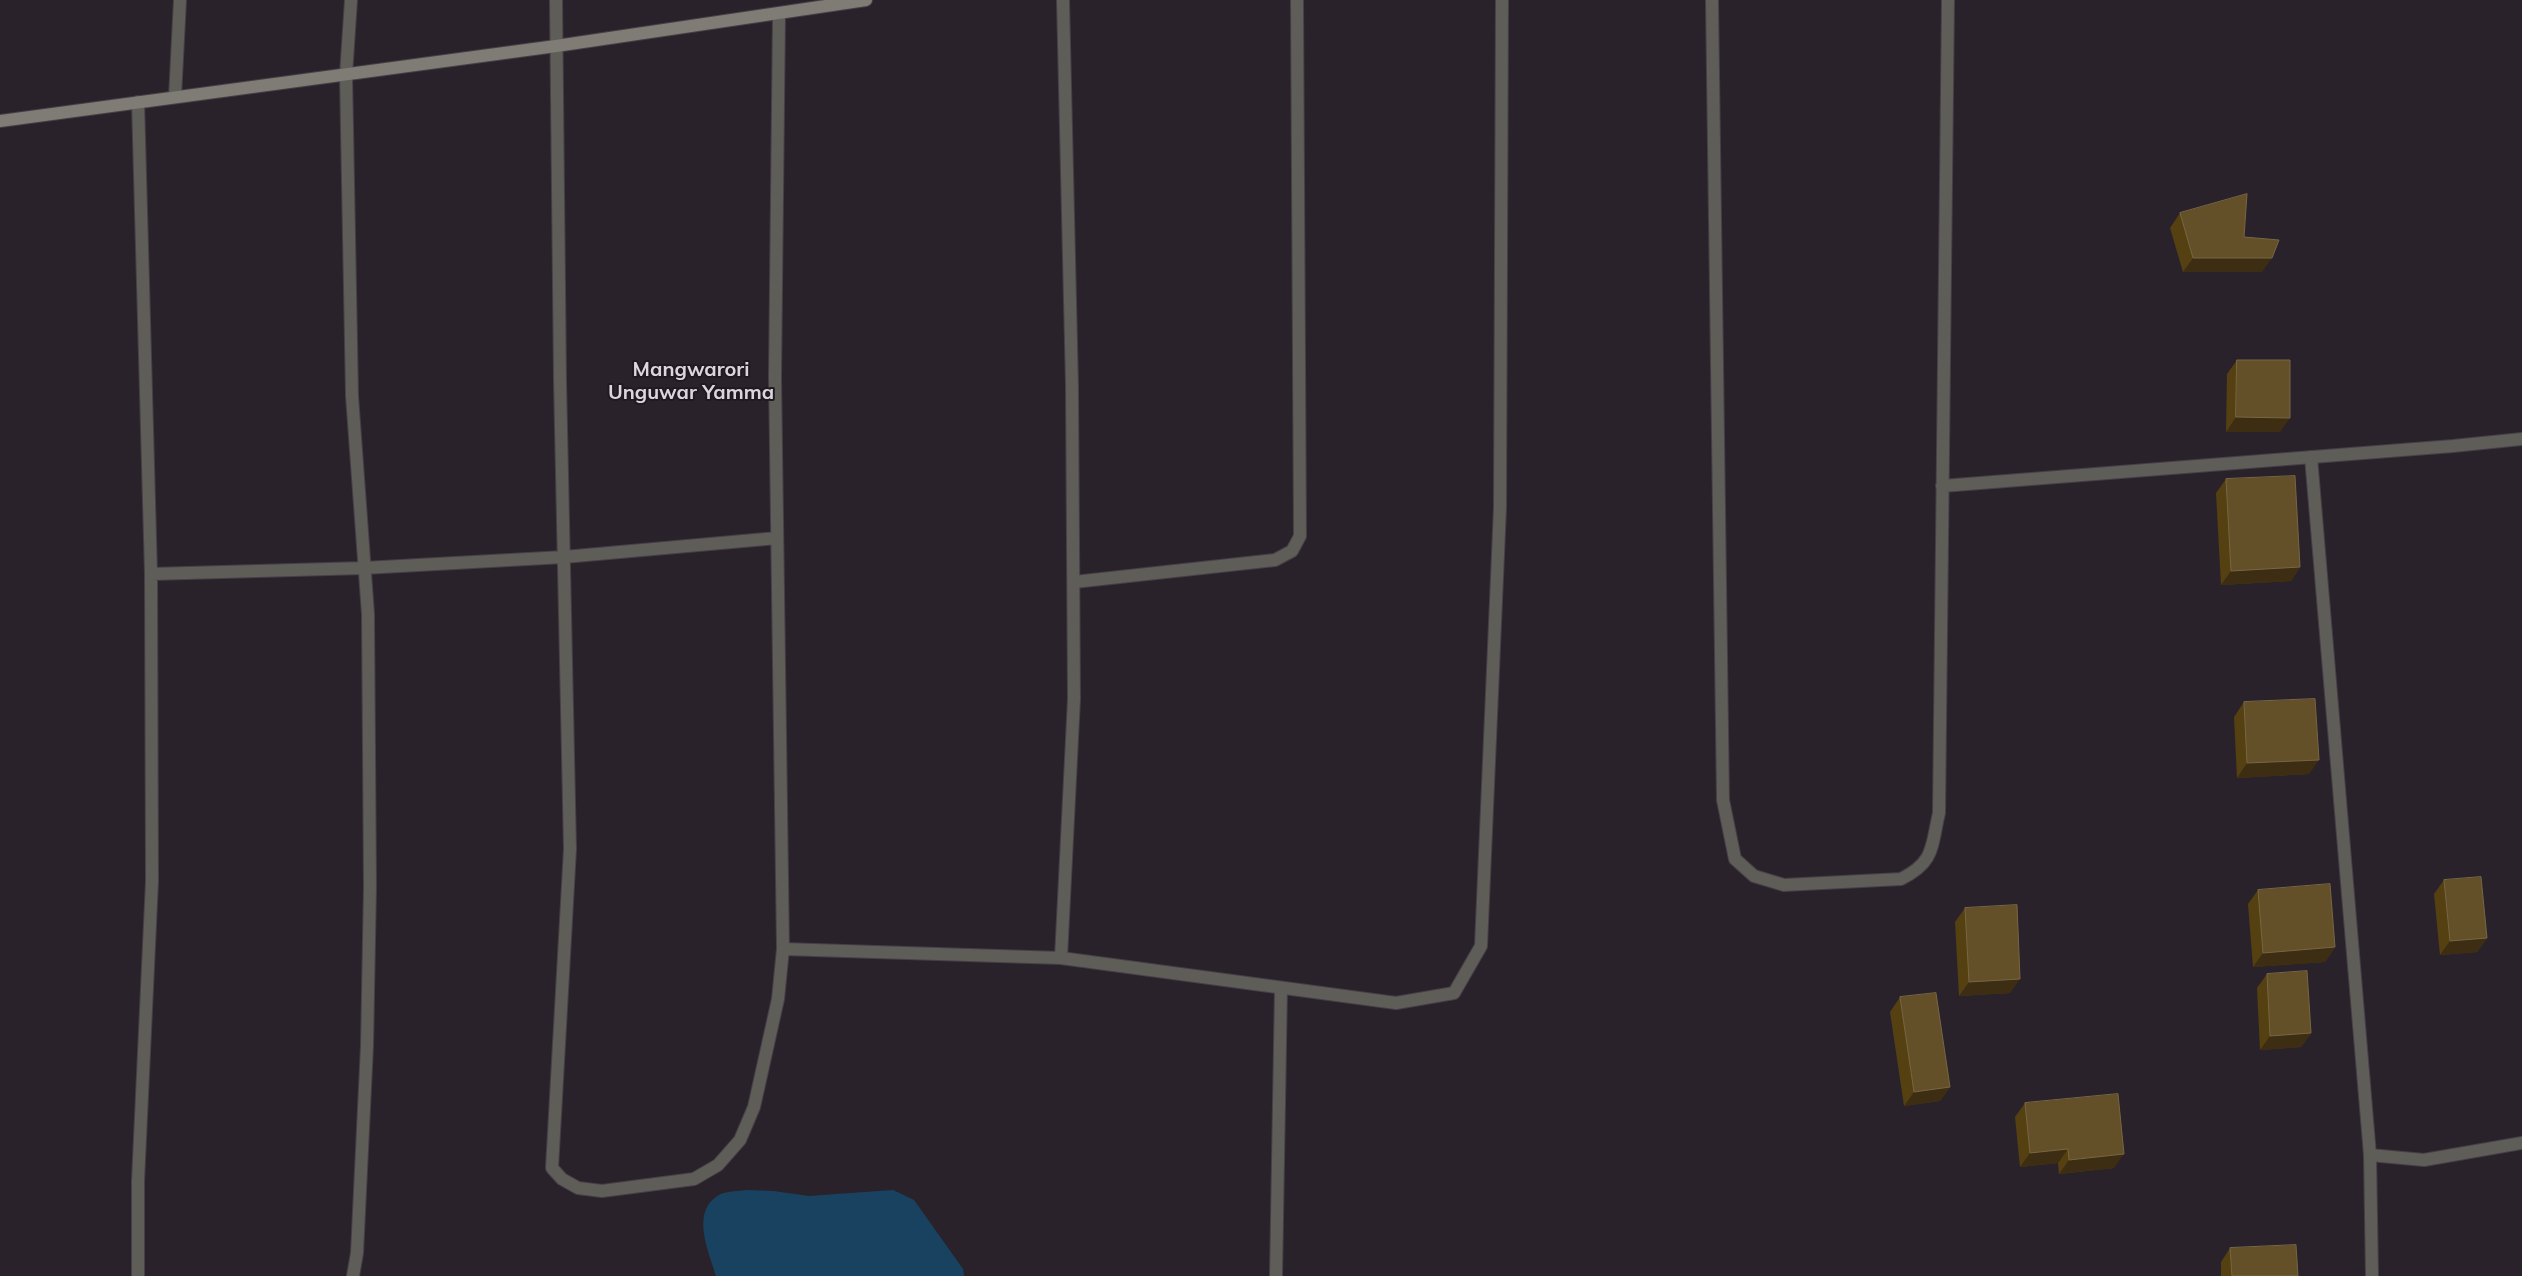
<!DOCTYPE html>
<html>
<head>
<meta charset="utf-8">
<style>
	body { margin:0 }
	canvas { display:block; background:#29222a }
</style>
</head>
<body>
<canvas width="2522" height="1276"></canvas>
<script>
const c = document.querySelector('canvas').getContext('2d');
c.lineJoin = 'round';
function fillPath(path, color) { c.fillStyle = color; c.fill(path, 'evenodd'); }
function strokePath(path, color, width, dash) { c.strokeStyle = color; c.lineWidth = width; c.lineCap = dash ? 'butt' : 'round'; c.setLineDash(dash || []); c.stroke(path); }
function drawText(font, color, halo, rows, align = 'center') {
  c.font = font + ' Mulish,sans-serif'; c.lineWidth = 4; c.setLineDash([]); c.textBaseline = 'middle'; c.strokeStyle = halo; c.fillStyle = color; for (const [text, x, y, turn = 0] of rows) {
    c.save(); c.translate(x, y); c.rotate((+turn || 0) * Math.PI / 180); c.textAlign = isNaN(turn) ? turn : align; if (halo) c.strokeText(text, 0, 0); c.fillText(text, 0, 0); c.restore();
  }
}
fillPath(new Path2D(`
	M748 1190 773 1191 809 1196 893 1190 914 1200 963 1269 964 1276H716C709 1251 689 1210 721 1194 728 1191 740 1191 748 1190Z`), '#194260');
const street = new Path2D(`
	M351 0 346 75 352 396 368 614 370 887 367 1046 357 1253 353 1276
	M556 0 560 380 570 849 552 1168 562 1179 578 1188 602 1191 694 1179 718 1165 740 1140 754 1107 778 999 783 949 775 377 779 14
	M1712 0 1723 800 1735 859 1754 876 1784 885 1901 879C1935 862 1931 847 1939 813L1948 0
	M175 97 180 0
	M2311 457 2370 1155 2372 1276
	M1942 486 2453 446 2522 439
	M151 574 364 568 564 557 777 538
	M1074 582 1275 560 1292 551 1300 536 1297 0
	M783 949 1061 958 1396 1003 1454 993 1481 946 1500 508 1502 0
	M1061 958 1074 699 1072 386 1063 0
	M2370 1155 2424 1160 2522 1143
	M138 1276V1181L152 881 151 574 138 102
	M1276 1276 1281 988`);
const secondary = new Path2D(`
	M0 121 556 46 866 0`);
strokePath(street, '#463f47', 14);
strokePath(secondary, '#463f47', 14);
strokePath(street, '#5e5d58', 12);
strokePath(secondary, '#7e7c75', 12);
fillPath(new Path2D(`
	M2180 213 2244 237 2262 272H2183L2170 228Z
	M2237 360 2280 432H2226L2227 374Z
	M2226 479 2300 567 2291 581 2221 585 2216 493Z
	M2244 702 2309 774 2237 778 2234 717Z
	M2444 880 2487 938 2477 952 2440 955 2434 894Z
	M2258 890 2335 947 2325 962 2253 967 2248 904Z
	M1965 908 2010 993 1959 996 1955 922Z
	M2267 974 2311 1033 2301 1047 2260 1050 2257 988Z
	M1900 997 1950 1087 1940 1101 1904 1106 1890 1012Z
	M2025 1103 2114 1168 2059 1174 2058 1163 2020 1167 2015 1117Z
	M2230 1248 2298 1276H2221V1262Z`), '#554011');
fillPath(new Path2D(`
	M2193 258H2272L2262 272H2183Z
	M2236 417 2290 418 2280 432H2226Z
	M2300 567 2291 581 2221 585 2231 571Z
	M2319 760 2309 774 2237 778 2247 763Z
	M2487 938 2477 952 2440 955 2450 941Z
	M2335 947 2325 962 2253 967 2263 953Z
	M2020 979 2010 993 1959 996 1969 982Z
	M2311 1033 2301 1047 2260 1050 2270 1036Z
	M1950 1087 1940 1101 1904 1106 1914 1092Z
	M2068 1149 2058 1163 2020 1167 2030 1153Z
	M2124 1154 2114 1168 2059 1174 2069 1160Z`), '#3d2d12');
const building = new Path2D(`
	M2247 194 2244 237 2279 240 2272 258H2193L2180 213Z
	M2237 360H2290V418L2236 417Z
	M2295 476 2300 567 2231 571 2226 479Z
	M2315 699 2319 760 2247 763 2244 702Z
	M2481 877 2487 938 2450 941 2444 880Z
	M2330 884 2335 947 2263 953 2258 890Z
	M2017 905 2020 979 1969 982 1965 908Z
	M2307 971 2311 1033 2270 1036 2267 974Z
	M1936 993 1950 1087 1914 1092 1900 997Z
	M2118 1094 2124 1154 2069 1160 2068 1149 2030 1153 2025 1103Z
	M2296 1245 2298 1276H2232L2230 1248Z`);
fillPath(building, '#645028');
strokePath(building, '#764', 1);
drawText('bold 20px', '#ded4df', '#1f1920', [
	["Mangwarori",691,370],
	["Unguwar Yamma",691,393]
]);
</script>
</body>
</html>
